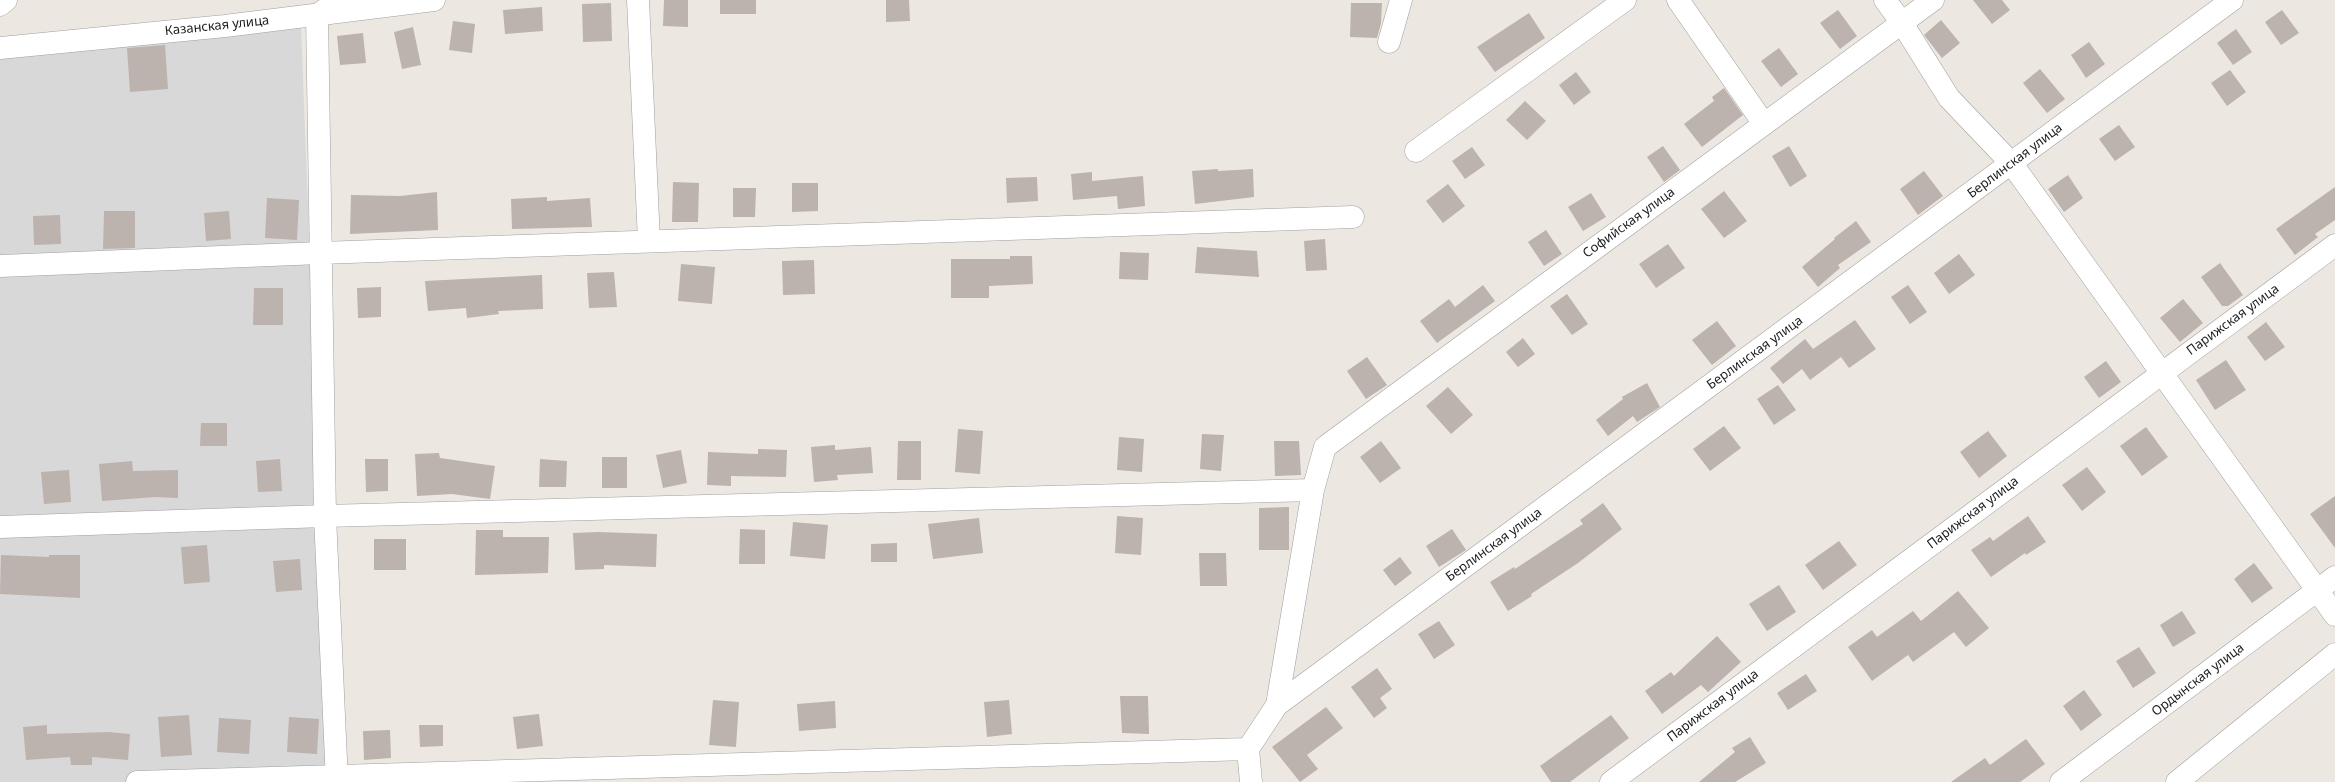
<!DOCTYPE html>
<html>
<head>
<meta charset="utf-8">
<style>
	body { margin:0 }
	canvas { display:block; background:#ece7e1 }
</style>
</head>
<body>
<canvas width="2335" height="782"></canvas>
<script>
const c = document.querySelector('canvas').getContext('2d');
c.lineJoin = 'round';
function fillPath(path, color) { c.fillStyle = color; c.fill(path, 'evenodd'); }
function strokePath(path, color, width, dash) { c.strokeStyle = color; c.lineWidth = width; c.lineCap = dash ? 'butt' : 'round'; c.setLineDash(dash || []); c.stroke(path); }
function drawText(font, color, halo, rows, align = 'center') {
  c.font = font + ' "Noto Sans",sans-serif'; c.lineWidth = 3; c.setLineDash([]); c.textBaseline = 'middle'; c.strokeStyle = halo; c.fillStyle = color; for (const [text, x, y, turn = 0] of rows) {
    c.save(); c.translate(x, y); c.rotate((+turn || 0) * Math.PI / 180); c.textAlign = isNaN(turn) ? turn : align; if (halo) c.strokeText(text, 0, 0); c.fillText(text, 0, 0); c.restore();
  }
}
fillPath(new Path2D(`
	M301 27 330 782H0V59Z`), '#d9d8d8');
fillPath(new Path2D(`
	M664 0H688V27L663 26Z
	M720 0H756V14H720Z
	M886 0H909L910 21 886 22Z
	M1973 0H2002L2010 10 1992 24Z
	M611 3 612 41 583 42 582 4Z
	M1351 3H1382L1381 23 1377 38 1350 37Z
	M542 7 543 31 505 34 503 10Z
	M1838 10 1857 36 1840 49 1820 23Z
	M2282 10 2299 33 2281 45 2265 22Z
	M1529 13 1545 38 1495 72 1477 47Z
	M1941 20 1960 43 1942 58 1924 35Z
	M453 21 475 24 472 53 449 50Z
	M413 27 421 65 402 69 394 32Z
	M2236 29 2252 52 2233 65 2217 43Z
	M363 33 366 63 340 65 337 36Z
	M2089 42 2105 64 2086 78 2071 55Z
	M165 45 168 89 130 92 127 48Z
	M1779 48 1798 74 1781 87 1761 61Z
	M2040 69 2065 99 2047 113 2023 83Z
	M2230 70 2246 92 2227 106 2211 83Z
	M1576 72 1591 92 1574 105 1559 85Z
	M1724 88 1743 115 1702 147 1684 124 1714 101 1712 97Z
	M1525 101 1546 121 1527 140 1506 120Z
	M2119 125 2135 147 2115 161 2099 139Z
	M1663 146 1680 170 1664 182 1647 157Z
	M1789 146 1807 176 1790 187 1772 156Z
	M1472 147 1485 165 1465 179 1452 161Z
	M1218 169V171L1253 169 1254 197 1195 204 1192 171Z
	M1924 171 1943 196 1918 215 1900 189Z
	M1092 172V181L1143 176 1145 206 1118 209 1117 196 1073 200 1071 174Z
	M2068 175 2083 198 2064 212 2048 189Z
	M1037 177 1038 201 1007 203 1006 178Z
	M673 182 699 183 698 222H672Z
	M792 183H818V211L792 212Z
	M1448 184 1465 206 1443 223 1426 201Z
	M2335 187V220L2315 234 2318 237 2295 255 2276 229Z
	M733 188H756L755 217H733Z
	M1724 191 1747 221 1724 238 1701 209Z
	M437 192 438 230 350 234 351 195 400 196Z
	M1591 193 1606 217 1583 231 1568 207Z
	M547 197V201L590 198 592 227 512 229 511 199Z
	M267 198 299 200 297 240 265 238Z
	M104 211H135V248L103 249Z
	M229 211 231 239 206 241 204 213Z
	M60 215 61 244 34 245 33 216Z
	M1856 221 1871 242 1838 265 1840 268 1818 287 1802 267 1835 239 1834 238Z
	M1546 230 1562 254 1544 266 1528 242Z
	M1325 239 1327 270 1306 271 1304 241Z
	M1668 244 1685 268 1656 288 1639 264Z
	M1197 247 1257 251 1259 277 1195 273Z
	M1120 252 1149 253 1148 280 1119 279Z
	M1959 254 1975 275 1949 294 1934 273Z
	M1010 256H1032L1033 284 989 286V298H951V259H1010Z
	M814 260 815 294 783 295 782 261Z
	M2220 263 2243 295 2228 306H2222L2201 277Z
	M681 264 715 267 712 304 678 301Z
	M614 272 617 307 589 308 587 273Z
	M542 275 543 309 498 311 499 314 467 318 466 308 428 311 425 281Z
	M1483 285 1495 301 1437 343 1420 321 1449 299 1455 307Z
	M1908 285 1927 312 1910 324 1891 297Z
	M381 287V317L358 318 357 288Z
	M254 288H283V325H253Z
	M1567 294 1588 324 1572 335 1550 306Z
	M2183 299 2203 323 2180 342 2160 318Z
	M1855 320 1876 349 1849 368 1841 357 1810 380 1802 369 1783 384 1770 368 1805 339 1813 349Z
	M1717 321 1736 346 1712 365 1692 340Z
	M2266 322 2285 347 2265 361 2247 337Z
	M1523 338 1535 354 1518 367 1506 352Z
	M1367 357 1387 385 1366 399 1347 371Z
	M2226 360 2246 390 2215 410 2196 380Z
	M2106 361 2121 382 2099 398 2084 377Z
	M1647 383 1660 407 1637 422 1633 416 1608 436 1596 420 1623 399 1622 397Z
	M1778 385 1796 410 1774 425 1757 399Z
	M1448 387 1473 415 1451 434 1426 406Z
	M201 423H227V446H200Z
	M1724 426 1741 448 1710 471 1693 449Z
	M2146 427 2168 457 2142 476 2120 446Z
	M958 429 983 431 980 474 955 472Z
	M1988 431 2007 456 1979 478 1960 452Z
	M1202 434 1224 435 1221 471 1200 469Z
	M1119 437 1144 439 1142 472 1117 470Z
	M898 441H921V480H897Z
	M1274 441H1299L1301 475 1275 476Z
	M1381 441 1401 468 1380 483 1360 457Z
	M835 445V450L871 447 873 473 837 475 838 480 814 482 811 447Z
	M758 449 787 450 786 477 731 476V486L707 485 708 452 758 454Z
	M681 450 687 483 663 488 656 455Z
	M439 453 440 458 495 466 490 499 452 494 417 496 415 454Z
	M602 457H627V488H602Z
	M280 459 282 491 258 492 256 461Z
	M365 459H388V491L366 492Z
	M540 459 567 461 566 487H539Z
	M132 461 133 471 178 470V498L155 497 102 501 99 464Z
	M2087 467 2106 492 2082 511 2062 485Z
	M69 470 71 502 44 504 41 472Z
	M2335 496V548L2310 514Z
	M1603 503 1622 529 1578 563 1531 594 1532 596 1508 611 1490 582 1514 567 1515 569 1583 524 1580 520Z
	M1289 507V550H1259V508Z
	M1117 516 1143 518 1141 555 1115 553Z
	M2028 516 2046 542 2026 555 2025 553 1991 577 1971 550 1990 537 1993 541Z
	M979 518 983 553 933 559 928 524Z
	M793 522 828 525 825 559 790 556Z
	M740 529 765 530V564H739Z
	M1452 529 1466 550 1439 567 1426 546Z
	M476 530H503V537H549L548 573 475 575Z
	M598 532 657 534 656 567 604 565V569L575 570 573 533Z
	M374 539H406V570H374Z
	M1839 541 1857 565 1823 590 1805 565Z
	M897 543V562H871V544Z
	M207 545 210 582 184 584 181 547Z
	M1199 553H1226L1227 586H1200Z
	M1 555 49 557V555H80V598L0 594Z
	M1400 557 1412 573 1395 586 1383 570Z
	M300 559 302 590 276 592 273 561Z
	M2254 563 2273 588 2252 603 2234 579Z
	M1779 585 1796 612 1767 631 1749 604Z
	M1958 591 1989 628 1966 647 1954 632 1913 662 1908 655 1872 681 1848 647 1872 630 1877 637 1913 611 1921 621Z
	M2182 611 2196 633 2173 647 2160 625Z
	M1439 621 1455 645 1434 659 1418 634Z
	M1717 636 1741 662 1708 692 1701 685 1662 714 1645 691 1671 672 1674 676Z
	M2139 647 2156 673 2133 688 2116 661Z
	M1377 668 1392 689 1380 698 1387 708 1374 718 1351 687Z
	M1806 674 1817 691 1788 710 1777 693Z
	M2084 690 2102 715 2081 731 2063 706Z
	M1120 696H1148L1149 734 1122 733Z
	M713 700 739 702 736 747 709 745Z
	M1009 700 1012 734 987 737 984 702Z
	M835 701 836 728 799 731 797 704Z
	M1326 707 1343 728 1307 755 1318 769 1300 782 1272 747Z
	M539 714 543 746 517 749 513 717Z
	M189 715 192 755 161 757 158 717Z
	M1611 715 1629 738 1570 782H1551L1540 766Z
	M289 717 319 719 317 754 287 752Z
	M219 718 251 720 249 754 217 752Z
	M47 725V734L108 732 130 734 128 760 92 757V765H71L70 757 26 760 23 727Z
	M419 725H443V746L420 747Z
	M390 730 391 758 364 760 363 731Z
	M1750 737 1766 763 1735 782H1699L1735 752 1732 748Z
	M2026 739 2045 764 2020 782H1951L1985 758 1990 765Z`), '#bcb2ae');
const minor = new Path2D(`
	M638 0 649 241
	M1678 0 1764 124
	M1885 0 1902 23 1949 98 2012 164 2335 615
	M0 5 6 0
	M1389 42 1401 0
	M0 48 225 26 434 0
	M1416 151 1625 0
	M0 266 320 253 1353 217
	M0 527 325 516 1313 490
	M1277 705 2232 0
	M137 782 1248 749
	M337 782 325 516 317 15 339 0
	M1251 782 1248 749 1277 705 1313 490 1325 447 1933 0
	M1611 782 2335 245
	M2061 782 2335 577
	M2177 782 2335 654`);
strokePath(minor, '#9f9f9f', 23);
strokePath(minor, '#fff', 22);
drawText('13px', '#1b1b1b', '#fff', [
	["Казанская улица",217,26,-6],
	["Берлинская улица",2015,161,-37],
	["Софийская улица",1629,223,-36],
	["Парижская улица",2233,320,-36],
	["Берлинская улица",1755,353,-36],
	["Парижская улица",1973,513,-37],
	["Берлинская улица",1494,545,-36],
	["Ордынская улица",2198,680,-37],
	["Парижская улица",1713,706,-37]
]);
</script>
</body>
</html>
